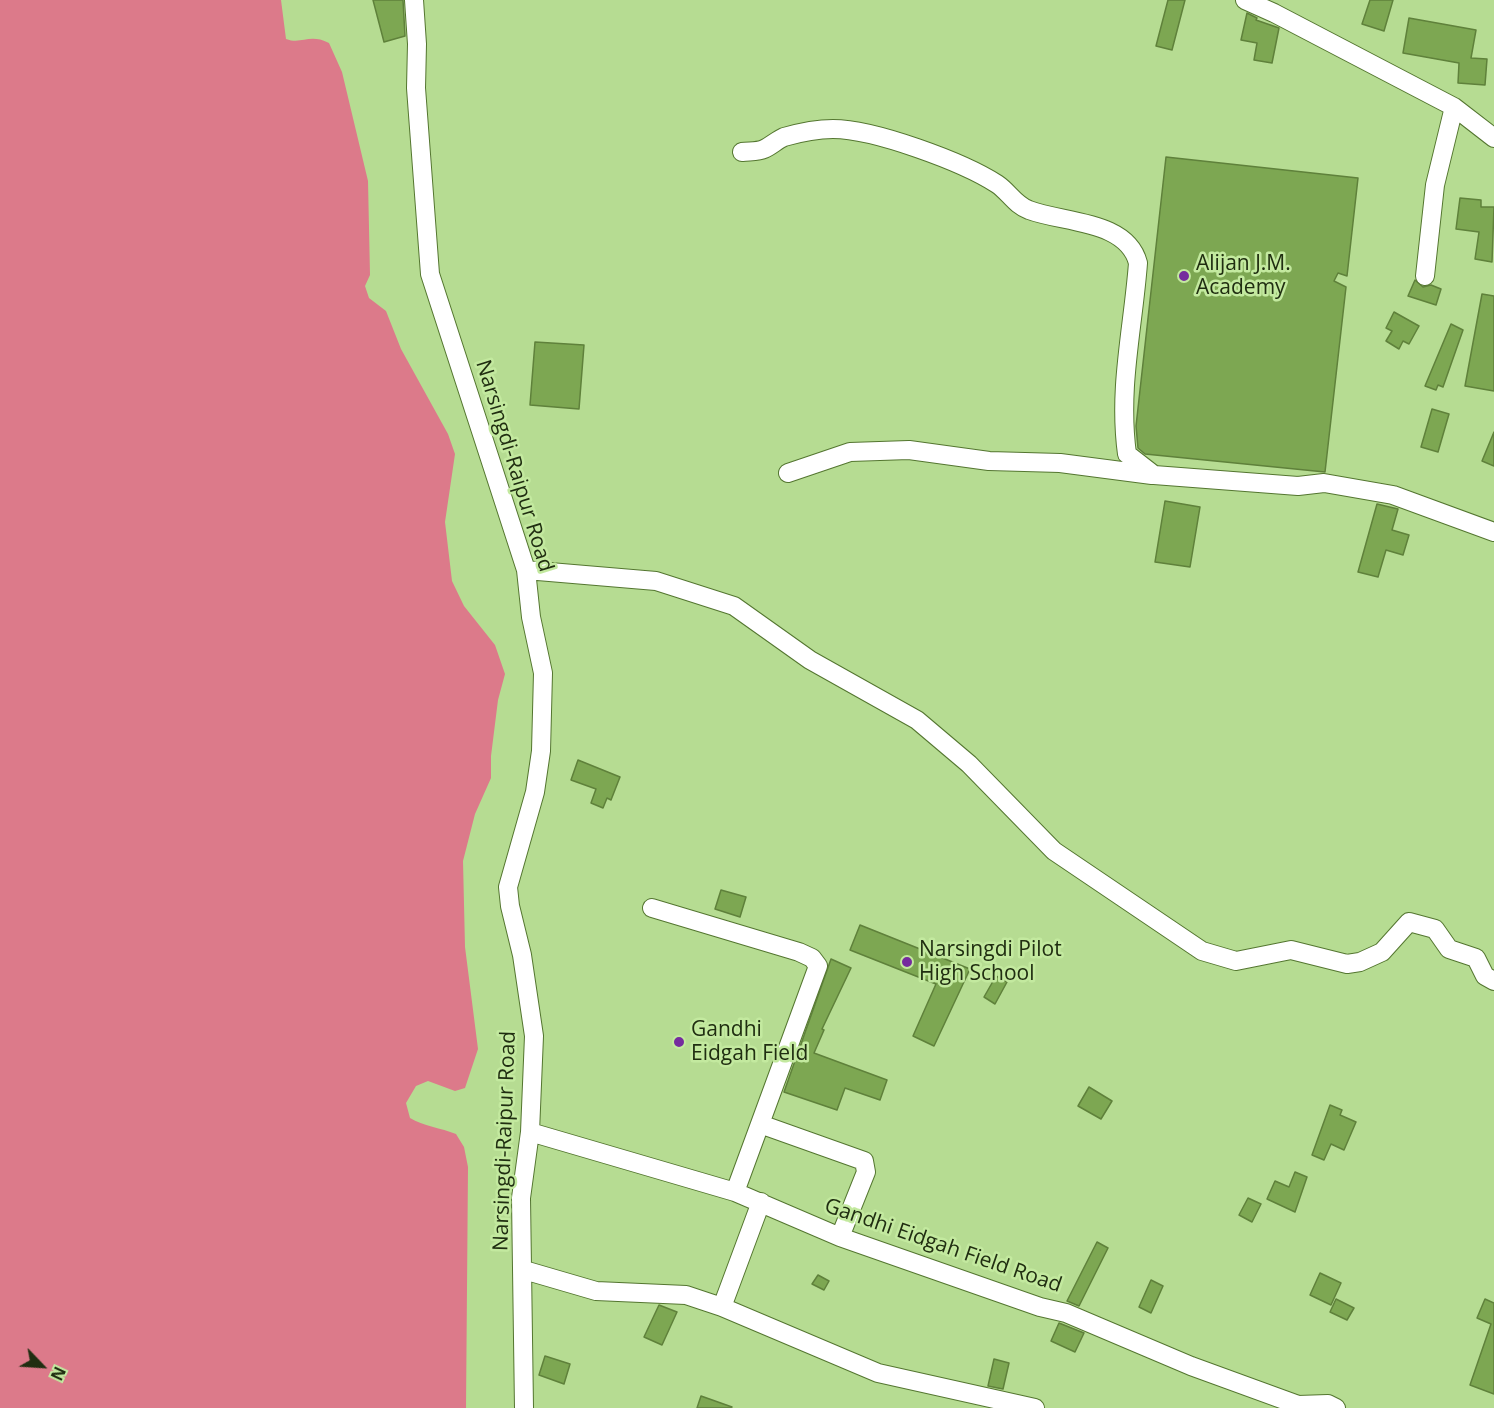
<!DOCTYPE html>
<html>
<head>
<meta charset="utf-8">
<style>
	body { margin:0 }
	#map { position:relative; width:1494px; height:1408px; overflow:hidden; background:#b6dc92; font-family:"Open Sans",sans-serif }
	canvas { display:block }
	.north { position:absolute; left:12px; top:1336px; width:60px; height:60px; -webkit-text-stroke:4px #c3e99f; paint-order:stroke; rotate:115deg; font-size:16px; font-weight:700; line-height:24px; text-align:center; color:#202e11 }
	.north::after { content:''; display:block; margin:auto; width:21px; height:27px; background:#202e11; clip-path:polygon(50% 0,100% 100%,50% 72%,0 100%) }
</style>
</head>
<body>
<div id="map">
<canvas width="1494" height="1408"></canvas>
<div class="north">N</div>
</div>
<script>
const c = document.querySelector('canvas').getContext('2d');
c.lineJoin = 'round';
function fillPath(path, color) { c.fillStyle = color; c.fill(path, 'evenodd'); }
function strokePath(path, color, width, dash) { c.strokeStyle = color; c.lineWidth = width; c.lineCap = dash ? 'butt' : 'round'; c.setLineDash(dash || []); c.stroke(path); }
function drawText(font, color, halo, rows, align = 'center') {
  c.font = font + ' "Open Sans",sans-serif'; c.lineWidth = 5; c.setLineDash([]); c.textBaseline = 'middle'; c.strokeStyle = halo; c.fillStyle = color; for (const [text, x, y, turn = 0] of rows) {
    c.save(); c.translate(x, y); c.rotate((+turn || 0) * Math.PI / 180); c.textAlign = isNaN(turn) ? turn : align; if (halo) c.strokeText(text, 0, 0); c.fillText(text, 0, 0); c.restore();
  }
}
fillPath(new Path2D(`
	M0 0H281L286 39C302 45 309 33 329 43L342 72 368 181 370 275 365 286 369 298 386 311 401 349 448 434 455 454 445 522 452 581 464 606 495 645 505 674 498 700 491 756V778L475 814 463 861 465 947 478 1049 465 1088 455 1091 428 1081 416 1086 406 1103 410 1118C423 1126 441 1128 456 1134L464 1147 468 1167 466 1408H0Z`), '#dc7a8a');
const building = new Path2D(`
	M373 0H403L405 36 384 42Z
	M1168 0H1185L1172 50 1156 46Z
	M1370 0H1393L1384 31 1362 24Z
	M1247 13 1257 18 1256 20 1279 28 1272 63 1254 60 1257 43 1241 40Z
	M1409 18 1476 30 1471 58 1487 59 1485 85 1458 83 1459 63 1403 53Z
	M1166 157 1358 178 1347 276 1338 273 1334 281 1346 287 1325 472 1145 454 1138 448 1136 426Z
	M1460 198 1481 200V207H1494L1492 262 1475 259 1479 232 1456 229Z
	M1415 280 1423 287 1431 285 1441 289 1436 305 1408 296Z
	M1482 294 1494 296V391L1465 386Z
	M1394 312 1419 326 1409 344 1403 341 1399 349 1386 341 1392 331 1386 328Z
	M1451 324 1463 330 1443 387 1438 385 1436 390 1425 386Z
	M535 342 584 345 579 409 530 405Z
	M1432 409 1449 414 1438 452 1421 447Z
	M1494 432V466L1482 461Z
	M1165 501 1200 507 1190 567 1155 562Z
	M1377 504 1398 509 1392 530 1409 535 1403 555 1386 550 1378 577 1358 572Z
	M578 760 620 777 611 800 607 798 603 808 591 803 596 789 571 780Z
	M721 890 746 897 740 917 715 909Z
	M860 925 970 969 934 1046 913 1036 936 984 850 950Z
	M831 959 851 968 822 1029 824 1030 814 1053 887 1080 880 1100 845 1088 837 1110 784 1092Z
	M996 976 1007 982 995 1004 984 997Z
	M1089 1087 1112 1101 1101 1119 1078 1106Z
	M1330 1105 1342 1110 1340 1115 1356 1122 1344 1150 1331 1144 1324 1160 1312 1155Z
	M1295 1172 1307 1177 1295 1212 1267 1199 1275 1181 1289 1187Z
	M1248 1198 1261 1204 1252 1222 1239 1215Z
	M1097 1242 1108 1248 1079 1306 1067 1301Z
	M1320 1273 1341 1283 1331 1305 1310 1295Z
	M818 1275 829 1281 824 1290 812 1284Z
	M1151 1280 1163 1286 1151 1313 1139 1307Z
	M1336 1299 1354 1308 1347 1320 1330 1312Z
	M1485 1299 1494 1303V1394L1470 1385 1491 1324 1477 1318Z
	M659 1305 677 1312 662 1345 644 1337Z
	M1059 1323 1084 1333 1075 1352 1051 1341Z
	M545 1356 570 1364 564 1384 539 1375Z
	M994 1359 1009 1363 1003 1389 988 1386Z
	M701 1396 732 1407 731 1408H697Z`);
fillPath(building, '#7da752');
strokePath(building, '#5f813b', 1.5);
const minor = new Path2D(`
	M414 0 417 44 416 88 430 274 526 570 531 617 543 673 541 751 535 792 508 887 510 906 522 955 534 1036 530 1132 521 1198 524 1408
	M1245 0 1274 13 1454 107 1494 138
	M742 152C749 151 758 152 764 149 771 146 777 140 784 137 798 133 819 129 833 129 874 129 963 162 997 184 1009 192 1015 205 1029 210 1063 223 1127 220 1138 263 1133 329 1118 388 1127 454L1154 475 1298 486 1324 483 1393 495 1494 532
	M1425 276 1435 185 1454 107
	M788 473 850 452 909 450 989 461 1060 463 1152 475
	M526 570 656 581 734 606 810 660 917 720 969 764 1054 851 1202 951 1236 961 1291 950 1347 964 1360 962 1382 952 1409 922 1435 929 1449 949 1476 958 1485 976 1494 981
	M652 908 799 952 812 958 818 966 735 1192
	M760 1124 864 1161 866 1172 840 1237
	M530 1132 735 1192 840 1237 1040 1307 1066 1313 1191 1366 1298 1405 1328 1404 1336 1408
	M524 1270 596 1291 686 1295 722 1307 878 1373 1035 1408
	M722 1307 761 1202`);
strokePath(minor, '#547630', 20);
strokePath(minor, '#fff', 18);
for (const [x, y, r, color] of [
	[1184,276,6,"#752b9e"],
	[907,962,6,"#752b9e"],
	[679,1042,6,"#752b9e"]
]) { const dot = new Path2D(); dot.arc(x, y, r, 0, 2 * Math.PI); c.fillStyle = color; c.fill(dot); strokePath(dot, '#c3e99f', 2); }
drawText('21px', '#202e11', '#c3e99f', [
	["Alijan J.M.",1196,264],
	["Academy",1196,288],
	["Narsingdi Pilot",919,950],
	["High School",919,974],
	["Gandhi",691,1030],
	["Eidgah Field",691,1054]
], 'left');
drawText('21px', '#202e11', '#c3e99f', [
	["Narsingdi-Raipur Road",514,466,73],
	["Narsingdi-Raipur Road",505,1141,-88],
	["Gandhi Eidgah Field Road",943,1246,19]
]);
</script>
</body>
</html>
